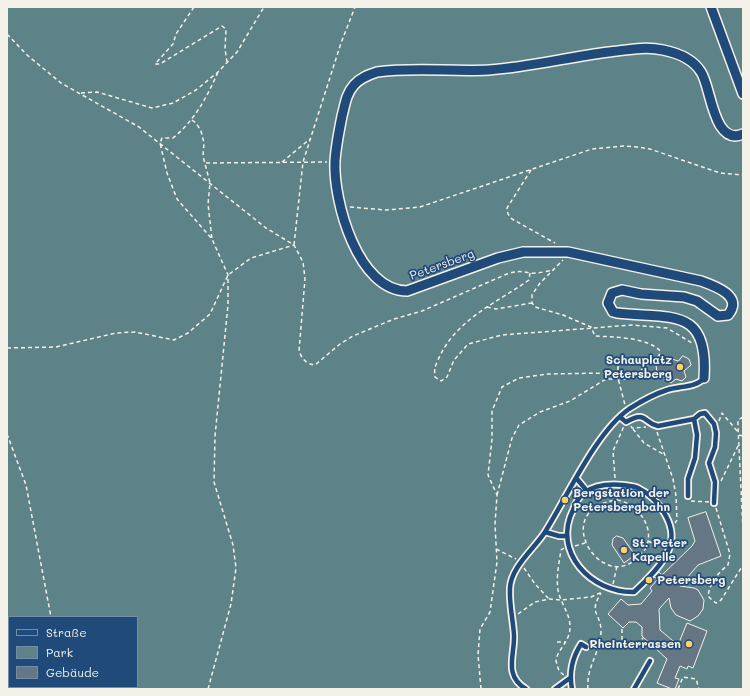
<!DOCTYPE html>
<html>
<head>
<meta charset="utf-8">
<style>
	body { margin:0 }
	#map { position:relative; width:750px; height:696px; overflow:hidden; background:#1f4a7a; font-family:Mali,sans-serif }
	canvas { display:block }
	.frame { position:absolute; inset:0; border:8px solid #f4f1e8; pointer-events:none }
	.legend { position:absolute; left:8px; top:616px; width:130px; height:72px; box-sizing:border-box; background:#1f4a7a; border:1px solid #748da6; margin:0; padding:5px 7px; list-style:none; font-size:12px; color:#f4f1e8 }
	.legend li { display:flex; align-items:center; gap:8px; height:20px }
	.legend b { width:20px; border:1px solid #748da6 }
</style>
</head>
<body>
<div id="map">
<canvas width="750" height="696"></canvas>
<div class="frame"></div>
<ul class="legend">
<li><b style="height:5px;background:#1f4a7a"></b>Straße</li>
<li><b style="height:11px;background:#5d8287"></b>Park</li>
<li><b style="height:11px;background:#657685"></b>Gebäude</li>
</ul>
</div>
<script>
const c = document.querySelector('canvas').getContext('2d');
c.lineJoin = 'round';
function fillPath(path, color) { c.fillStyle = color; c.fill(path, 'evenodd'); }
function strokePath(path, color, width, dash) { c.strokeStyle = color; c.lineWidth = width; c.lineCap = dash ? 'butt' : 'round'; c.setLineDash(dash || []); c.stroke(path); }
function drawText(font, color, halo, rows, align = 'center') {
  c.font = font + ' Mali,sans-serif'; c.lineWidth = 3.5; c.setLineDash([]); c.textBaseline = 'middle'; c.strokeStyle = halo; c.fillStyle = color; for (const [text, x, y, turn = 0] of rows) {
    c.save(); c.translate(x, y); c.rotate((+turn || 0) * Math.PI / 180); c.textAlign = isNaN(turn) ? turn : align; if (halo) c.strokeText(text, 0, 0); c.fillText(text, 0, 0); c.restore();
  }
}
fillPath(new Path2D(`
	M7 7H743V689H7ZM9 617H137V687H9Z`), '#5d8287');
const building = new Path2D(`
	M683 356 689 359 691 365 684 371 686 377 682 381 676 379 671 383 665 380 663 374 657 372 656 365 661 360 667 362 672 359 678 361Z
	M706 512 721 556 698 565 680 586 694 588 698 590 704 600 703 609 698 616 690 621 676 615 671 608 669 598 659 609 660 630 678 645 687 623 707 631 693 668 688 666 687 669 680 666 675 678 679 679 675 689H672L657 683 667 659 642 636V627L636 622H629L623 628 608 614 621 599 628 605 641 604 652 591 650 588 658 579 654 577 659 572 662 575 692 546 695 541 688 518Z
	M617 536 623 538 635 555 624 563 612 545 613 539Z`);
fillPath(building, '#657685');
strokePath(building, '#f4f1e8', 1);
const lane = new Path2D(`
	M620 417 626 422C647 410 643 423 658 426L694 419 700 414 705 413 714 424 716 433 715 447 709 463 715 482 714 503
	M577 479 587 491
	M623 485C628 486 634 486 638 488 657 497 677 524 670 546 666 561 645 582 634 592 591 593 552 552 573 510 575 504 579 497 584 493 594 485 611 484 623 485Z
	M688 496V479L695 458 697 435 694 419
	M545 532 559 536H566
	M526 689C503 675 515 655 514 635 513 619 509 604 510 588 511 567 534 549 545 532 567 497 596 432 629 409 640 402 654 394 667 390 678 386 696 388 704 378
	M555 689 570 678
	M572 689C569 673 572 658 581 644L586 647
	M634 689 650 661`);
const street = new Path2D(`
	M711 7 743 94
	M704 378C709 306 670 319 617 313L613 312 608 303 612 293 622 290 641 294 684 297 697 301 718 316 728 315C744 296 715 286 701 281L568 252H523L498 258 407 291C358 291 333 201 335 161 336 146 339 131 342 116 345 105 346 94 354 85 360 78 368 75 377 72 414 67 452 72 489 70 530 67 569 57 609 52 627 50 645 46 663 50 678 53 693 59 701 72 711 86 713 147 743 134`);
strokePath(lane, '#f4f1e8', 8);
strokePath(street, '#f4f1e8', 12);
strokePath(new Path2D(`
	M194 7 176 34 173 44 155 64H160L222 26 226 29 225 49 227 62
	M7 34 27 55 61 83 139 127 266 228 294 245 303 262 305 279 299 351C302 359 306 364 315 365L340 344 353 336 394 319 422 311 507 274C516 271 521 271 530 273 537 274 547 271 554 270
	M81 93 97 92 152 108 173 103 196 90 218 72 237 52 264 7
	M192 120 196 123 201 131 204 143 203 156 210 183 208 204 212 239
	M282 162 310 139
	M206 163 327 162
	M531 170 507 208 508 214 512 219 555 243
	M350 207 386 210 420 207 592 149 624 146 637 147 650 149 720 173 743 175
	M294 245 303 162 341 43 355 7
	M530 273 529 280C496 303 455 320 438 360 435 366 434 370 435 377L441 381 447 377 454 360 468 344 502 335 632 325 667 328 692 343
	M487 307 496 309 532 303
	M7 348 56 347 116 333 135 332 174 340 188 333 210 314 228 275 251 258 294 245
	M618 359V378L625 405
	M743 417 738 420V427L743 530
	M719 421 722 413 738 432
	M631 426 632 428 646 427
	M633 429 644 443 663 454
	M657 432 673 479 676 496 677 520 675 523
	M7 434 26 485 51 617
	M739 435 743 436
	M615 478 613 451 624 426
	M721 481 739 444
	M497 495 512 438 519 425 540 412 570 401 606 379H625L641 370 659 356 660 351C648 337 612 337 595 336L591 327 563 315 535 307 532 303V295L540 283 563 260
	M617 500C636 503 654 525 647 545 645 551 642 553 638 557 602 595 547 509 617 500V490
	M691 501 709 502
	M716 508 730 554 728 565C718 573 710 582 708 596L712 600 716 603 721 600 743 565
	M648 541 656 545H664
	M575 546 585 543
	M564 548 561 550C559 563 556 577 558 590 560 602 569 612 570 625 571 642 557 649 556 661L559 671 565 676
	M496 549 516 559
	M524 568 535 584 549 599
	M613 584 617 566
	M518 614 535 602 549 599 561 600 591 597 602 592
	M622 629V639L629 645 639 644 643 638
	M557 642H566
	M77 687 78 689
	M208 689 231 604 236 568 233 545 214 482 215 436 228 305V275L212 239 177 199 167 173 160 143 162 138H173C195 120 207 97 218 72
	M481 689 478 655 480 629 490 612 497 562 495 524 497 495 488 475 492 439V411L502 387 519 378 548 374 608 373 616 378
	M588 689C586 666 601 652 601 631 601 613 588 614 601 593
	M678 689 683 677 696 679 699 689`), '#f4f1e8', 1.5, [4, 3]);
strokePath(lane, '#1f4a7a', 4.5);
strokePath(street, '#1f4a7a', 9);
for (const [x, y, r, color] of [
	[680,367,4,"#ffd166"],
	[565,500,4,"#ffd166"],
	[624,550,4,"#ffd166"],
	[649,580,4,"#ffd166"],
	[689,644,4,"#ffd166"]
]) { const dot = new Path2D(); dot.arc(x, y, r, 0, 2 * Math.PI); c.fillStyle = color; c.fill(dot); strokePath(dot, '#1f4a7a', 1.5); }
drawText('12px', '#f4f1e8', '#1f4a7a', [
	["Petersberg",442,265,-20]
]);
drawText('bold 12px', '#f4f1e8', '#1f4a7a', [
	["Schauplatz",672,360,"right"],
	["Petersberg",672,374,"right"],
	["Bergstation der",573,493],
	["Petersbergbahn",573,507],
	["St. Peter",632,543],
	["Kapelle",632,557],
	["Petersberg",657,580],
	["Rheinterrassen",681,644,"right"]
], 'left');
</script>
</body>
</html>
